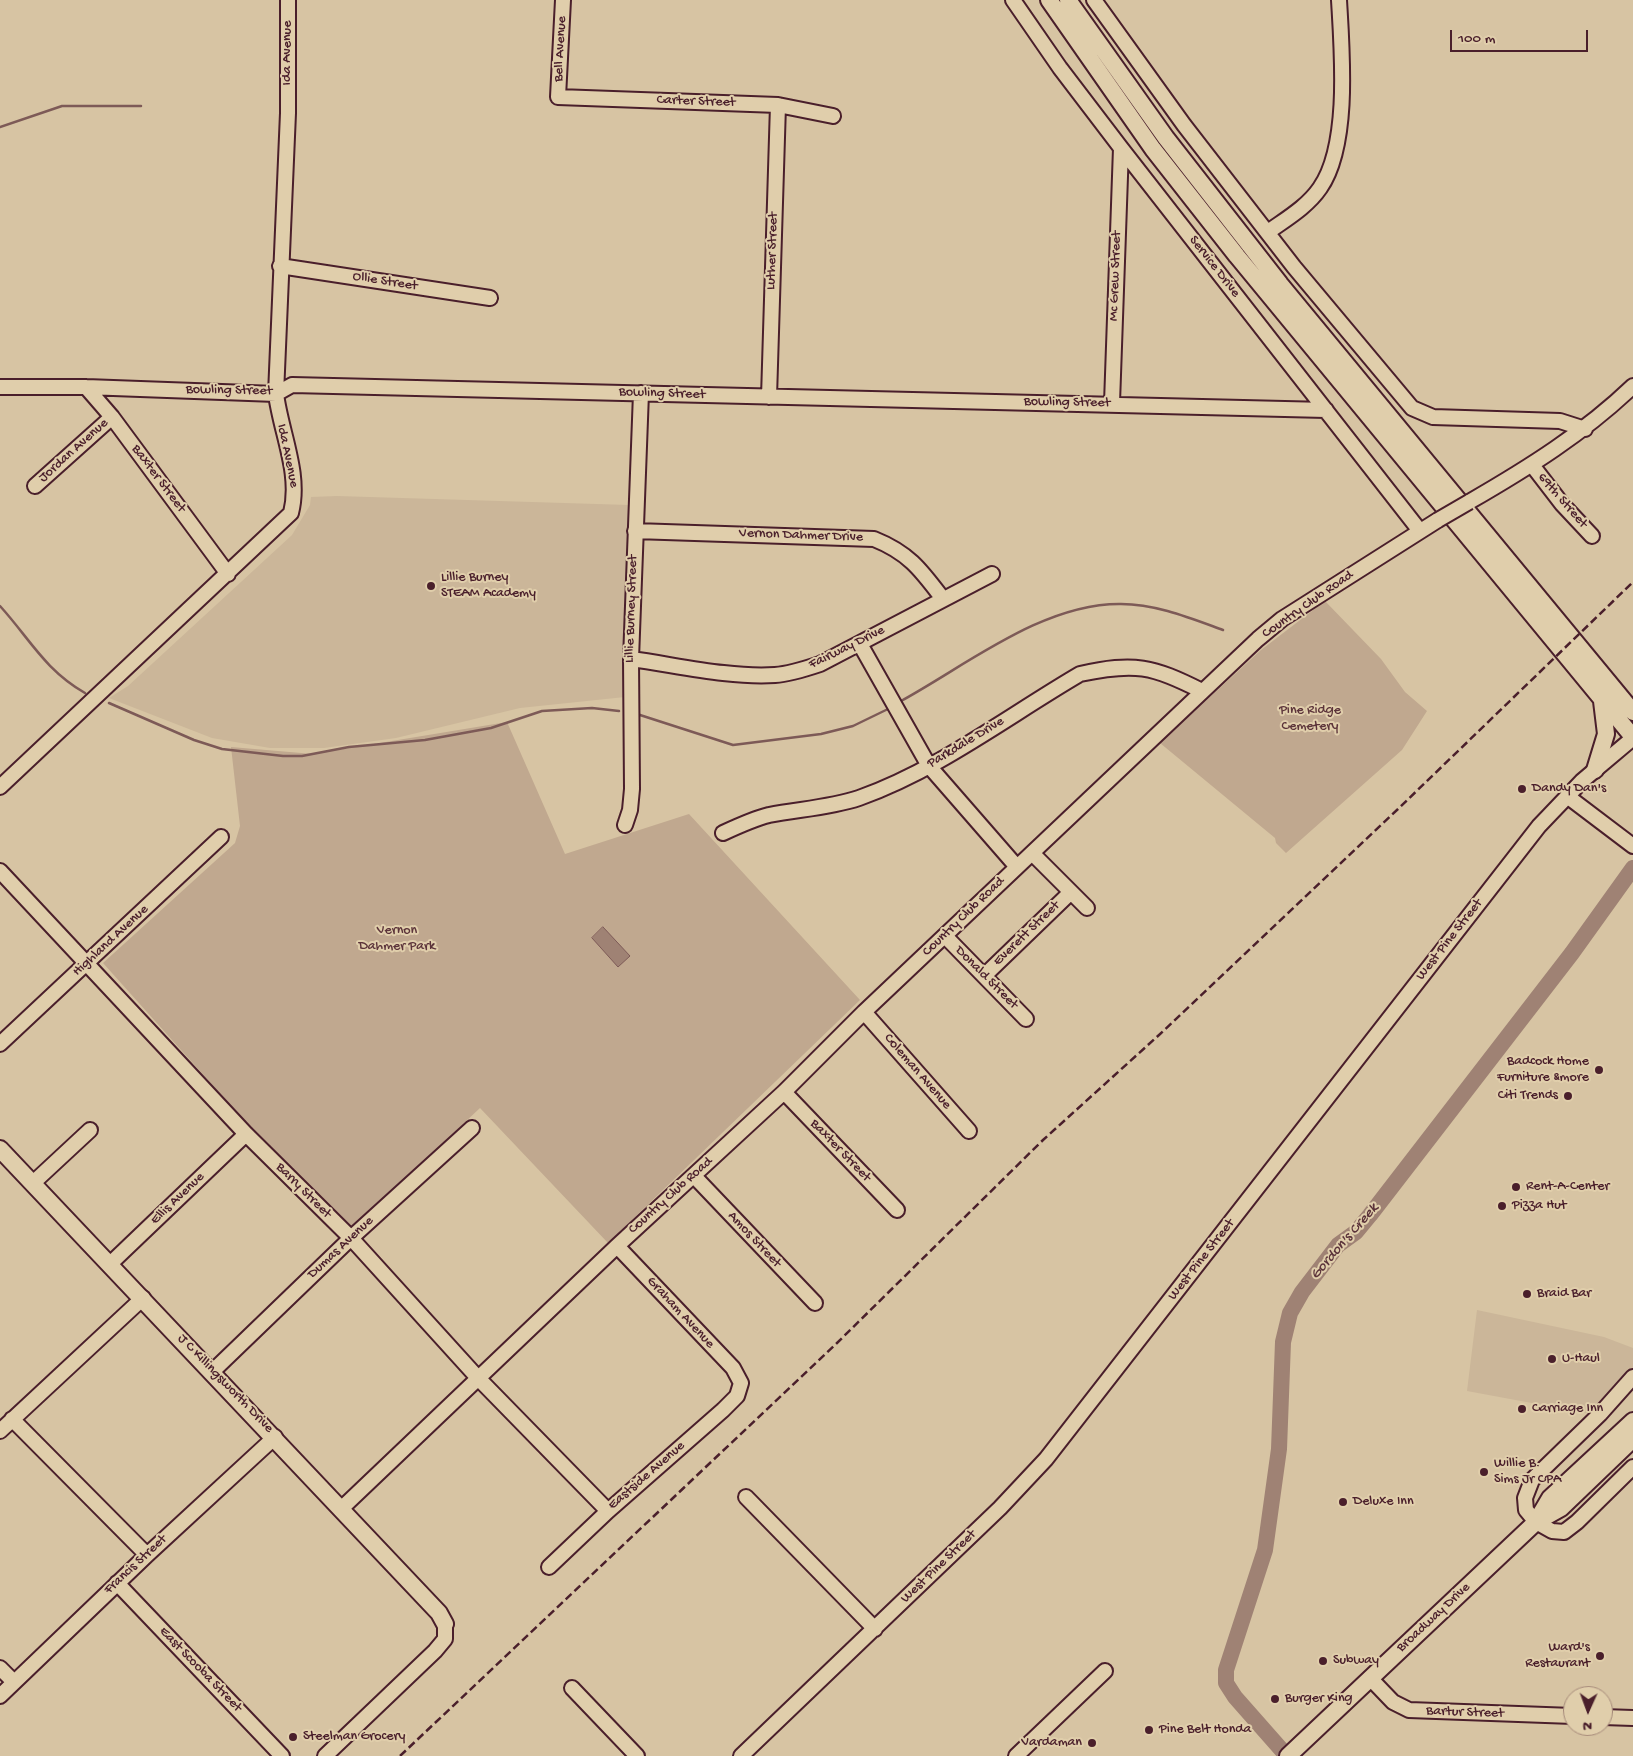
<!DOCTYPE html>
<html>
<head>
<meta charset="utf-8">
<style>
	body { margin:0 }
	#map { position:relative; width:1633px; height:1756px; overflow:hidden; background:#d7c4a3; font-family:"Gochi Hand",sans-serif }
	canvas { display:block }
	.north { position:absolute; left:1563px; top:1686px; width:50px; height:50px; box-sizing:border-box; background:#e0ceab; border:1px solid #a48878; border-radius:50%; rotate:182deg; font-size:14px; font-weight:700; line-height:20px; text-align:center; color:#4a1f2b }
	.north::after { content:''; display:block; margin:auto; width:18px; height:22px; background:#4a1f2b; clip-path:polygon(50% 0,100% 100%,50% 72%,0 100%) }
	.scale { position:absolute; left:1450px; top:30px; width:138px; height:22px; box-sizing:border-box; border:2px solid #4a1f2b; border-top:0; padding-left:6px; font-size:15px; line-height:18px; white-space:nowrap; color:#4a1f2b; -webkit-text-stroke:4px #e0ceab; paint-order:stroke }
</style>
</head>
<body>
<div id="map">
<canvas width="1633" height="1756"></canvas>
<div class="north">N</div>
<div class="scale">100 m</div>
</div>
<script>
const c = document.querySelector('canvas').getContext('2d');
c.lineJoin = 'round';
function fillPath(path, color) { c.fillStyle = color; c.fill(path, 'evenodd'); }
function strokePath(path, color, width, dash) { c.strokeStyle = color; c.lineWidth = width; c.lineCap = dash ? 'butt' : 'round'; c.setLineDash(dash || []); c.stroke(path); }
function drawText(font, color, halo, rows, align = 'center') {
  c.font = font + ' "Gochi Hand",sans-serif'; c.lineWidth = 4; c.setLineDash([]); c.textBaseline = 'middle'; c.strokeStyle = halo; c.fillStyle = color; for (const [text, x, y, turn = 0] of rows) {
    c.save(); c.translate(x, y); c.rotate((+turn || 0) * Math.PI / 180); c.textAlign = isNaN(turn) ? turn : align; if (halo) c.strokeText(text, 0, 0); c.fillText(text, 0, 0); c.restore();
  }
}
fillPath(new Path2D(`
	M337 496 629 505 625 697 520 708 396 738 324 748H270L212 738 109 698 128 686 292 535 310 505 311 497Z
	M1477 1310 1604 1337 1633 1348V1369L1591 1414 1467 1391Z`), '#cbb699');
fillPath(new Path2D(`
	M1325 601 1381 659 1405 692 1427 711 1402 750 1286 853 1276 843 1275 838 1160 743 1261 650Z
	M507 722 565 854 689 814 860 1000 608 1243 480 1108 346 1234 103 963 235 843 240 826 231 747 313 754Z`), '#c0a88f');
const water = new Path2D(`
	M603 927 630 956 618 967 592 938Z`);
fillPath(water, '#9f8274');
strokePath(water, '#7d5a57', 1);
strokePath(new Path2D(`
	M0 127 62 106H141
	M0 606C30 639 44 669 85 693
	M901 701C967 665 1043 603 1121 604 1156 604 1190 618 1223 630
	M109 703 194 740 222 749 283 756H302L349 747 425 740 491 728 542 711 592 708 619 711
	M640 715 733 745 821 734 853 726 888 709`), '#7d5a57', 2.5);
strokePath(new Path2D(`
	M1287 1756 1235 1697 1226 1683V1670L1265 1550 1279 1449 1283 1342 1290 1313 1302 1292 1338 1245 1356 1232 1370 1215 1572 953 1633 868`), '#9f8274', 16);
const minor = new Path2D(`
	M563 0 558 97 778 105 833 116
	M1013 0 1060 68 1121 148 1420 531
	M1094 0 1184 125 1294 267 1412 408 1433 417 1560 421 1585 429
	M1268 232C1286 219 1307 207 1320 188 1350 145 1342 52 1339 0
	M280 266 490 298
	M0 387H86L276 394 292 385 1326 410
	M86 387 112 417 228 574
	M769 397 778 105
	M1112 403 1121 148
	M1532 465 1562 504 1592 536
	M35 486 112 417
	M1469 502C1528 468 1584 433 1633 386
	M635 531 874 539C909 553 921 570 943 599
	M860 644 929 766 1017 867
	M631 659C676 665 730 678 775 675 790 674 805 669 820 664L992 574
	M0 787 291 513C301 474 281 433 276 394L288 113V0
	M1567 796 1633 846
	M625 825 630 810 632 789 631 659 641 393
	M723 833C738 826 753 819 769 815 799 809 829 808 859 798 938 770 1008 716 1080 674 1135 662 1152 666 1202 691
	M1032 853 1087 908
	M0 871 246 1134 351 1238 478 1378 608 1511
	M945 936 1026 1019
	M984 976 1070 893
	M864 1012 969 1131
	M0 1044 221 837
	M784 1092 897 1210
	M694 1176 815 1303
	M33 1183 90 1130
	M110 1264 246 1134
	M213 1371 351 1238 472 1128
	M1633 1377 1600 1414 1532 1480 1525 1498 1526 1510 1536 1522 1552 1531 1564 1532 1577 1522 1633 1467
	M12 1419 147 1555
	M0 1431 143 1298
	M746 1497 875 1629
	M342 1508 617 1246 784 1092 864 1012 1258 639 1282 619 1438 520
	M549 1567 608 1511 723 1410 737 1396 741 1383 733 1368 617 1246
	M117 1583 282 1756
	M0 1668 14 1682
	M1370 1678 1393 1702 1409 1710 1573 1716
	M572 1688 637 1756
	M0 1696 147 1555 275 1437
	M1603 1717 1633 1718
	M325 1756 435 1651 445 1639V1624
	M741 1756 1000 1508 1046 1459 1539 826 1582 781 1633 738
	M1016 1756 1105 1671`);
const major = new Path2D(`
	M1049 0 1153 149 1237 256 1633 737
	M1068 0 1166 138 1280 284 1633 712
	M1595 770 1606 734 1602 701
	M0 1149 439 1613 445 1624
	M1537 1520 1550 1498 1633 1421
	M1288 1756 1536 1522 1561 1508 1633 1439`);
strokePath(minor, '#4a1f2b', 18);
strokePath(major, '#4a1f2b', 20);
strokePath(minor, '#e0ceab', 14);
strokePath(major, '#e0ceab', 16);
strokePath(new Path2D(`
	M400 1756 837 1343 1043 1140 1159 1035 1398 809 1633 582`), '#4a1f2b', 2.5, [8, 4]);
const minorBridge = new Path2D(`
	M1438 520 1469 502`);
strokePath(minorBridge, '#4a1f2b', 18, []);
strokePath(minorBridge, '#e0ceab', 14);
for (const [x, y, r, color] of [
	[431,586,5,"#4a1f2b"],
	[1522,789,5,"#4a1f2b"],
	[1599,1070,5,"#4a1f2b"],
	[1568,1096,5,"#4a1f2b"],
	[1516,1187,5,"#4a1f2b"],
	[1502,1206,5,"#4a1f2b"],
	[1527,1294,5,"#4a1f2b"],
	[1552,1359,5,"#4a1f2b"],
	[1522,1409,5,"#4a1f2b"],
	[1484,1472,5,"#4a1f2b"],
	[1343,1502,5,"#4a1f2b"],
	[1600,1656,5,"#4a1f2b"],
	[1323,1661,5,"#4a1f2b"],
	[1275,1699,5,"#4a1f2b"],
	[1149,1730,5,"#4a1f2b"],
	[293,1737,5,"#4a1f2b"],
	[1092,1743,5,"#4a1f2b"]
]) { const dot = new Path2D(); dot.arc(x, y, r, 0, 2 * Math.PI); c.fillStyle = color; c.fill(dot); strokePath(dot, '#e0ceab', 2); }
drawText('14px', '#4a1f2b', '#e0ceab', [
	["Bell Avenue",561,49,-87],
	["Ida Avenue",288,53,-90],
	["Carter Street",696,102,2],
	["Luther Street",773,251,-88],
	["Service Drive",1214,267,52],
	["Mc Grew Street",1116,276,-88],
	["Ollie Street",385,282,9],
	["Bowling Street",229,391,1],
	["Bowling Street",662,394,2],
	["Bowling Street",1067,403,1],
	["Jordan Avenue",74,451,-42],
	["Ida Avenue",287,456,78],
	["Baxter Street",158,479,53],
	["69th Street",1562,501,49],
	["Vernon Dahmer Drive",801,536,2],
	["Country Club Road",1308,605,-35],
	["Lillie Burney Street",632,609,-88],
	["Fairway Drive",847,648,-26],
	["Parkdale Drive",966,743,-31],
	["Country Club Road",964,917,-44],
	["Everett Street",1027,934,-44],
	["West Pine Street",1450,940,-52],
	["Highland Avenue",111,941,-43],
	["Donald Street",986,978,45],
	["Coleman Avenue",917,1072,49],
	["Baxter Street",840,1151,46],
	["Barry Street",303,1191,45],
	["Country Club Road",671,1196,-42],
	["Ellis Avenue",178,1199,-44],
	["Amos Street",754,1240,47],
	["Dumas Avenue",341,1248,-43],
	["West Pine Street",1202,1260,-52],
	["Graham Avenue",680,1313,47],
	["J C Killingsworth Drive",225,1384,46],
	["Eastside Avenue",647,1476,-41],
	["Francis Street",136,1565,-43],
	["West Pine Street",939,1567,-44],
	["Broadway Drive",1434,1618,-43],
	["East Scooba Street",200,1670,46],
	["Bartur Street",1465,1713,2]
]);
drawText('14px', '#4a1f2b', '#e0ceab', [
	["Lillie Burney",441,578],
	["STEAM Academy",441,594],
	["Dandy Dan's",1532,789],
	["Badcock Home",1589,1062,"right"],
	["Furniture &more",1589,1078,"right"],
	["Citi Trends",1558,1096,"right"],
	["Rent-A-Center",1526,1187],
	["Pizza Hut",1512,1206],
	["Braid Bar",1537,1294],
	["U-Haul",1562,1359],
	["Carriage Inn",1532,1409],
	["Willie B.",1494,1464],
	["Sims Jr CPA",1494,1480],
	["Deluxe Inn",1353,1502],
	["Ward's",1590,1648,"right"],
	["Restaurant",1590,1664,"right"],
	["Subway",1333,1661],
	["Burger King",1285,1699],
	["Pine Belt Honda",1159,1730],
	["Steelman Grocery",303,1737],
	["Vardaman",1082,1743,"right"]
], 'left');
drawText('14px', '#5c343a', '#e0ceab', [
	["Pine Ridge",1310,711],
	["Cemetery",1310,727],
	["Vernon",397,931],
	["Dahmer Park",397,947]
]);
drawText('italic 15px', '#5b333a', '#e0ceab', [
	["Gordon's Creek",1345,1242,-49]
]);
</script>
</body>
</html>
